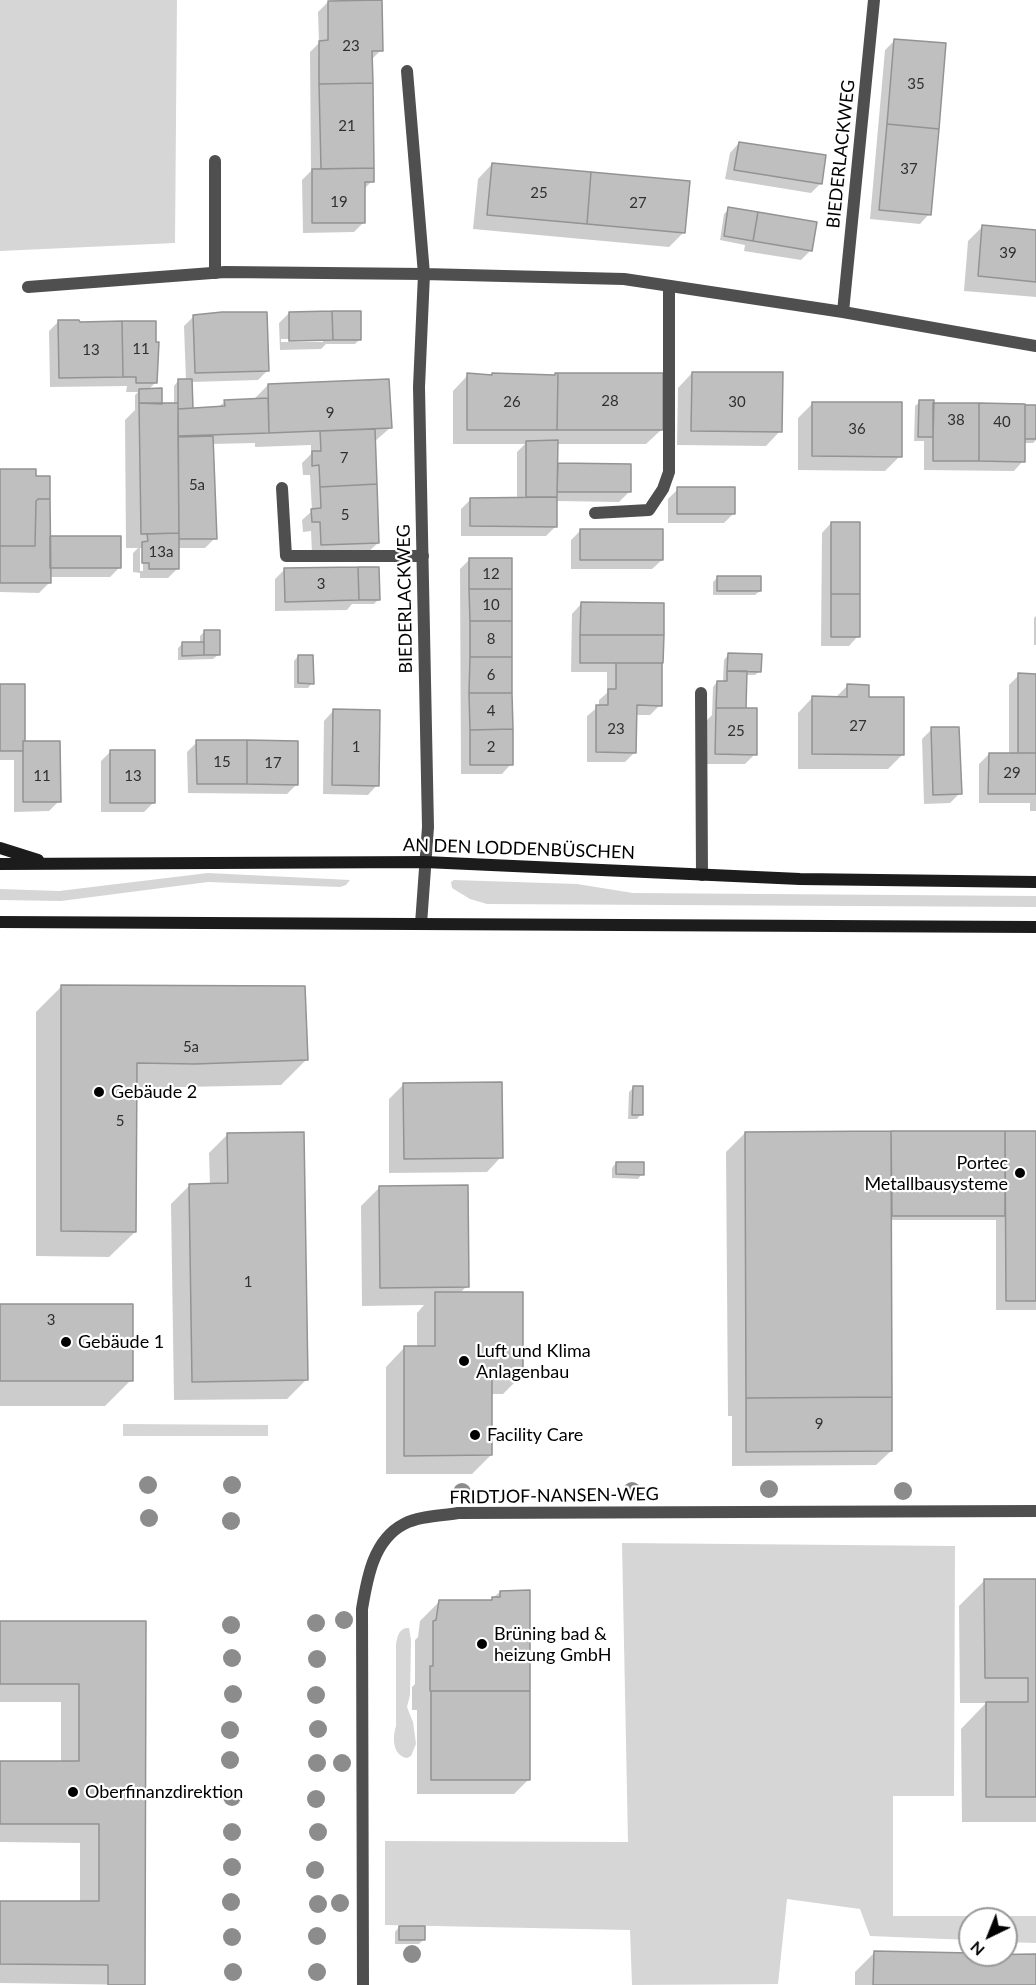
<!DOCTYPE html>
<html>
<head>
<meta charset="utf-8">
<style>
	body { margin:0 }
	#map { position:relative; width:1036px; height:1985px; overflow:hidden; background:#fff; font-family:Lato,sans-serif }
	canvas { display:block }
	.north { position:absolute; left:958px; top:1907px; width:60px; height:60px; box-sizing:border-box; background:#fff; border:2px solid #999; border-radius:50%; rotate:223deg; font-size:16px; font-weight:700; line-height:24px; text-align:center; color:#000 }
	.north::after { content:''; display:block; margin:auto; width:21px; height:27px; background:#000; clip-path:polygon(50% 0,100% 100%,50% 72%,0 100%) }
</style>
</head>
<body>
<div id="map">
<canvas width="1036" height="1985"></canvas>
<div class="north">N</div>
</div>
<script>
const c = document.querySelector('canvas').getContext('2d');
c.lineJoin = 'round';
function fillPath(path, color) { c.fillStyle = color; c.fill(path, 'evenodd'); }
function strokePath(path, color, width, dash) { c.strokeStyle = color; c.lineWidth = width; c.lineCap = dash ? 'butt' : 'round'; c.setLineDash(dash || []); c.stroke(path); }
function drawText(font, color, halo, rows, align = 'center') {
  c.font = font + ' Lato,sans-serif'; c.lineWidth = 4.5; c.setLineDash([]); c.textBaseline = 'middle'; c.strokeStyle = halo; c.fillStyle = color; for (const [text, x, y, turn = 0] of rows) {
    c.save(); c.translate(x, y); c.rotate((+turn || 0) * Math.PI / 180); c.textAlign = isNaN(turn) ? turn : align; if (halo) c.strokeText(text, 0, 0); c.fillText(text, 0, 0); c.restore();
  }
}
fillPath(new Path2D(`
	M0 0H177L175 243 0 251Z
	M208 873 350 880 346 885 340 887 208 882 61 901 0 900V889L59 891Z
	M454 880 577 884 633 893 1036 896V907L487 904 470 899 452 888 451 882Z
	M123 1424 268 1425V1436H123Z
	M622 1543 955 1546 954 1796H893V1916H1036V1943L1006 1942V1919H970V1940L870 1936 860 1909 787 1899 778 1984 632 1985 630 1930 385 1925V1841L628 1842Z
	M406 1628H409L411 1640 410 1695 407 1707 413 1722 416 1744 411 1756 407 1758C393 1756 392 1738 396 1726V1645C397 1638 398 1630 406 1628Z`), '#d6d6d6');
fillPath(new Path2D(`
	M328 2 381 50 371 60 372 181 363 190 364 222 354 232 303 233 302 180 311 171 310 52 319 43 318 12Z
	M895 40 929 214 920 224 870 219 885 50Z
	M739 143 821 183 811 193 725 179 730 153Z
	M492 164 683 233 669 247 473 229 478 179Z
	M729 209 811 250 801 260 744 251 745 245 720 240 724 214Z
	M983 226 1036 231V297L964 291 968 241Z
	M289 313 360 339 355 344H326L321 349 280 350 279 323ZM281 339H323V342H281Z
	M194 316 268 370 258 380 191 382V409L218 408 225 401 253 400 268 385 390 428 374 442 378 543 368 552 312 554 311 531 303 532 302 520 312 511 310 475H303L302 463 311 454V445L255 447V443L212 444 215 538 205 548H178V568L168 578H140V573L133 572V553L138 548H126L125 420 135 410V395L138 392H126L127 386 50 387 49 331 59 321 156 382 148 390 161 405H174V386L178 381H186L184 326ZM140 548H143V571H140Z
	M692 373 780 431 766 446 677 445 678 388Z
	M556 374 661 430 646 444H556V465H629V492L619 502 556 501V526L546 536H461V509L471 499H517V452L525 444H453V391L467 376H554Z
	M920 402 932 404 1036 406V440L1033 443H1023V461L1014 471 924 470V441H914L915 406Z
	M813 403 900 456 885 471 798 470V418Z
	M0 470 49 538 120 567 110 577H49V583L39 593 0 592Z
	M678 489 734 513 724 523H668V499Z
	M831 523 858 636 849 646H821L822 533Z
	M581 530 662 560 652 569H571V540Z
	M470 559 511 764 502 774H461L460 569Z
	M285 569 378 600 374 604H352L347 610 275 611V579Z
	M718 577 760 591 755 595H713V582Z
	M581 604 660 705 650 715H635V752L625 762H587V716L599 706V700L607 693V672H571L572 614Z
	M1036 616V645H1034V618Z
	M205 631 218 655 213 659 178 660V648L182 644 200 643V636Z
	M728 655 760 671 755 675H745V708L755 754 745 764H706L707 720 712 715 713 687 717 682H723L724 660Z
	M298 656 312 683 308 688H294V661Z
	M1019 675H1036V811H1030V803H979V764L989 754H1009V685Z
	M0 686 24 743 59 801 49 811 14 812V760H0Z
	M847 686 868 698 902 755 888 769H798V713L812 698H835Z
	M333 711 377 785 368 795 323 794 324 721Z
	M932 729 960 793 950 803 924 804 922 739Z
	M197 742 297 784 287 794 188 793 187 752Z
	M111 751 154 802 144 812H101V761Z
	M62 986 306 1060 281 1085 135 1088V1232L109 1257 36 1256V1012Z
	M404 1084 501 1157 487 1172 389 1173V1099Z
	M634 1087 641 1114 637 1119H628L629 1092Z
	M1036 1132V1310H996V1220H890L891 1451 876 1465 732 1466V1416H728L726 1152 745 1133Z
	M228 1134 306 1380 287 1399 174 1400 171 1204 190 1185H210L209 1153Z
	M616 1163 642 1174 638 1179 612 1178V1168Z
	M380 1187 467 1286 459 1294 522 1375 503 1394H490L491 1455 472 1474H386V1367L404 1348H417V1313L424 1305 362 1306 361 1206Z
	M0 1305 131 1380 105 1406H0Z
	M1036 1580V1822H962L961 1729 986 1703H960L959 1606 984 1581Z
	M500 1592 529 1779 514 1794H417V1710H412V1687L415 1684V1640L418 1637 420 1621 439 1602 489 1601Z
	M0 1622H144V1985L0 1983V1903H80V1843L0 1842V1762L61 1763V1702H0Z
	M399 1927 423 1940 419 1944H395V1932Z
	M874 1953 1036 1956V1985H855V1972Z`), '#0003');
const building = new Path2D(`
	M382 0 383 51H372L373 83 319 84V41L328 40V1Z
	M894 39 946 43 939 129 887 124Z
	M373 83 374 168 321 169 319 84Z
	M887 124 939 129 931 215 879 210Z
	M739 142 826 155 822 184 734 170Z
	M492 163 591 172 587 224 487 215Z
	M374 168V182H365V223H312V169Z
	M591 172 690 181 685 233 587 224Z
	M728 207 758 212 753 241 724 236Z
	M758 212 817 222 812 251 753 241Z
	M982 225 1036 230V282L978 276Z
	M332 311H361V340H333Z
	M332 311 333 340 289 341V312Z
	M222 312H267L269 371 195 373 193 315Z
	M58 320H79L80 322 122 321 123 377 59 378Z
	M122 321H156V342H159L157 383H136V377H123Z
	M692 372H783L782 432 691 431Z
	M467 373 492 375V373L555 375V373H558L557 430H467Z
	M558 373H663V430H557Z
	M178 379H192L193 408 178 409Z
	M389 379 392 428 269 433 268 384Z
	M162 388V404L139 403V389Z
	M268 398 269 433 178 436V409L225 406 224 400Z
	M919 400H934L933 437H918Z
	M812 402H902V457L812 456Z
	M139 403H178L179 533 141 534Z
	M933 403H979V461H933Z
	M979 403 1025 404V462L979 461Z
	M1025 405H1036V439H1025Z
	M375 429 377 484 320 487 319 465 312 466V451H321L320 431Z
	M213 436 217 539H179L178 437Z
	M558 440 557 497H526V441Z
	M558 463 631 464V492H557Z
	M0 469H36V476H50V499H38L36 501 35 546H0Z
	M377 484 379 543 321 545 320 522H312L311 509 321 508 320 487Z
	M677 487H735V514H677Z
	M557 497V527L470 526V498Z
	M38 499H50L51 583H0V546H35L36 501Z
	M831 522H860V594H831Z
	M580 529H663V560H580Z
	M179 533V569H149V563H142V542L148 541 147 534Z
	M50 536H121V568H50Z
	M469 558H512V589H469Z
	M358 567H379L380 600H359Z
	M358 567 359 600 285 602 284 568Z
	M717 576H761V591H717Z
	M469 589H512V621H470Z
	M831 594H860V637H831Z
	M581 602 664 603V635H580Z
	M470 621H512V657H470Z
	M204 630H220V655H204Z
	M580 635H664L663 663H580Z
	M182 642H204V655L182 656Z
	M728 653 762 654 761 672 727 671Z
	M298 655H313L314 684 298 683Z
	M470 657H512V693H469Z
	M616 663H662V706L637 705 636 753 596 752V705H608V689H616Z
	M727 671H747L746 708H716L717 681H727Z
	M1018 673 1036 674V753H1018Z
	M0 684H25V741H23V751H0Z
	M847 684 869 685V697H904V755L812 754V696L847 697Z
	M469 693H512L513 729 470 730Z
	M716 708H757V755L715 754Z
	M333 709 380 710 379 786 332 785Z
	M931 727H959L962 794 933 795Z
	M513 729V765H470V730Z
	M196 740H247V784H197Z
	M247 740 298 741V785L247 784Z
	M23 741H60L61 802H23Z
	M110 750H155V803H110Z
	M989 753H1036V794H988Z
	M61 985 305 986 308 1060 195 1064 137 1063 136 1232 61 1231Z
	M502 1082 503 1158 404 1159 403 1083Z
	M633 1086H643V1115H632Z
	M891 1131 892 1397 746 1398 745 1132Z
	M891 1131H1005V1216H892Z
	M1005 1131H1036V1301H1006Z
	M304 1132 308 1380 192 1382 189 1184 228 1183 227 1133Z
	M616 1162H644V1175L616 1174Z
	M468 1185 469 1287 380 1288 379 1186Z
	M435 1292H523V1375H492V1455L404 1456V1346H435Z
	M0 1304H133V1381H0Z
	M892 1397V1451L746 1452V1398Z
	M984 1579H1036V1797H986V1702H1028V1678H985Z
	M530 1590V1691H430V1666H433V1621L436 1620 439 1600H492V1597H500V1591Z
	M0 1621H146L145 1985H108V1965L0 1964V1901H99V1824H0V1761H79V1684H0Z
	M431 1691H530V1780H431Z
	M399 1926H425V1940H399Z
	M874 1951 970 1953V1955L1036 1954V1985H873Z`);
fillPath(building, '#bfbfbf');
strokePath(building, '#939393', 1.5);
strokePath(new Path2D(`
	M215 161V273
	M282 488 286 556H423
	M595 513 649 510 663 489 669 472V286
	M701 693 702 875`), '#4f4f4f', 12);
strokePath(new Path2D(`
	M407 71 424 274 419 387 428 827 421 924
	M28 287 225 272 424 274 624 279 843 312 1036 346
	M843 312 874 0
	M363 1985 362 1609C367 1579 373 1540 404 1524 420 1516 440 1516 458 1513L1036 1511`), '#4f4f4f', 12);
strokePath(new Path2D(`
	M0 848 38 860
	M0 864 425 862 800 879 1036 882
	M0 922 1036 927`), '#1c1c1c', 12);
c.fillStyle = '#8c8c8c';
for (const [x, y] of [
	[148,1485],
	[232,1485],
	[769,1489],
	[632,1491],
	[903,1491],
	[462,1492],
	[149,1518],
	[231,1521],
	[344,1620],
	[316,1623],
	[231,1625],
	[232,1658],
	[317,1659],
	[233,1694],
	[316,1695],
	[318,1729],
	[230,1730],
	[230,1760],
	[317,1763],
	[342,1763],
	[232,1797],
	[316,1799],
	[232,1832],
	[318,1832],
	[232,1867],
	[315,1870],
	[231,1902],
	[340,1903],
	[318,1904],
	[317,1936],
	[232,1937],
	[412,1954],
	[233,1972],
	[317,1972]
]) { c.beginPath(); c.arc(x, y, 9, 0, 2 * Math.PI); c.fill(); }
for (const [x, y, r, color] of [
	[99,1092,6,"#000"],
	[1020,1173,6,"#000"],
	[66,1342,6,"#000"],
	[464,1361,6,"#000"],
	[475,1435,6,"#000"],
	[482,1644,6,"#000"],
	[73,1792,6,"#000"]
]) { const dot = new Path2D(); dot.arc(x, y, r, 0, 2 * Math.PI); c.fillStyle = color; c.fill(dot); strokePath(dot, '#fff', 2); }
drawText('15px', '#303030', null, [
	["23",351,46],
	["35",916,84],
	["21",347,126],
	["37",909,169],
	["25",539,193],
	["19",339,202],
	["27",638,203],
	["39",1008,253],
	["11",141,349],
	["13",91,350],
	["28",610,401],
	["26",512,402],
	["30",737,402],
	["9",330,413],
	["38",956,420],
	["40",1002,422],
	["36",857,429],
	["7",344,458],
	["5a",197,485],
	["5",345,515],
	["13a",161,552],
	["12",491,574],
	["3",321,584],
	["10",491,605],
	["8",491,639],
	["6",491,675],
	["4",491,711],
	["27",858,726],
	["23",616,729],
	["25",736,731],
	["1",356,747],
	["2",491,747],
	["15",222,762],
	["17",273,763],
	["29",1012,773],
	["11",42,776],
	["13",133,776],
	["5a",191,1047],
	["5",120,1121],
	["1",248,1282],
	["3",51,1320],
	["9",819,1424]
]);
drawText('18px', '#000', '#fff', [
	["BIEDERLACKWEG",841,154,-84],
	["BIEDERLACKWEG",405,599,-91],
	["AN DEN LODDENBÜSCHEN",519,849,2],
	["FRIDTJOF-NANSEN-WEG",554,1496,-1]
]);
drawText('18px', '#000', '#fff', [
	["Gebäude 2",111,1092],
	["Portec",1008,1163,"right"],
	["Metallbausysteme",1008,1184,"right"],
	["Gebäude 1",78,1342],
	["Luft und Klima",476,1351],
	["Anlagenbau",476,1372],
	["Facility Care",487,1435],
	["Brüning bad &",494,1634],
	["heizung GmbH",494,1655],
	["Oberfinanzdirektion",85,1792]
], 'left');
</script>
</body>
</html>
